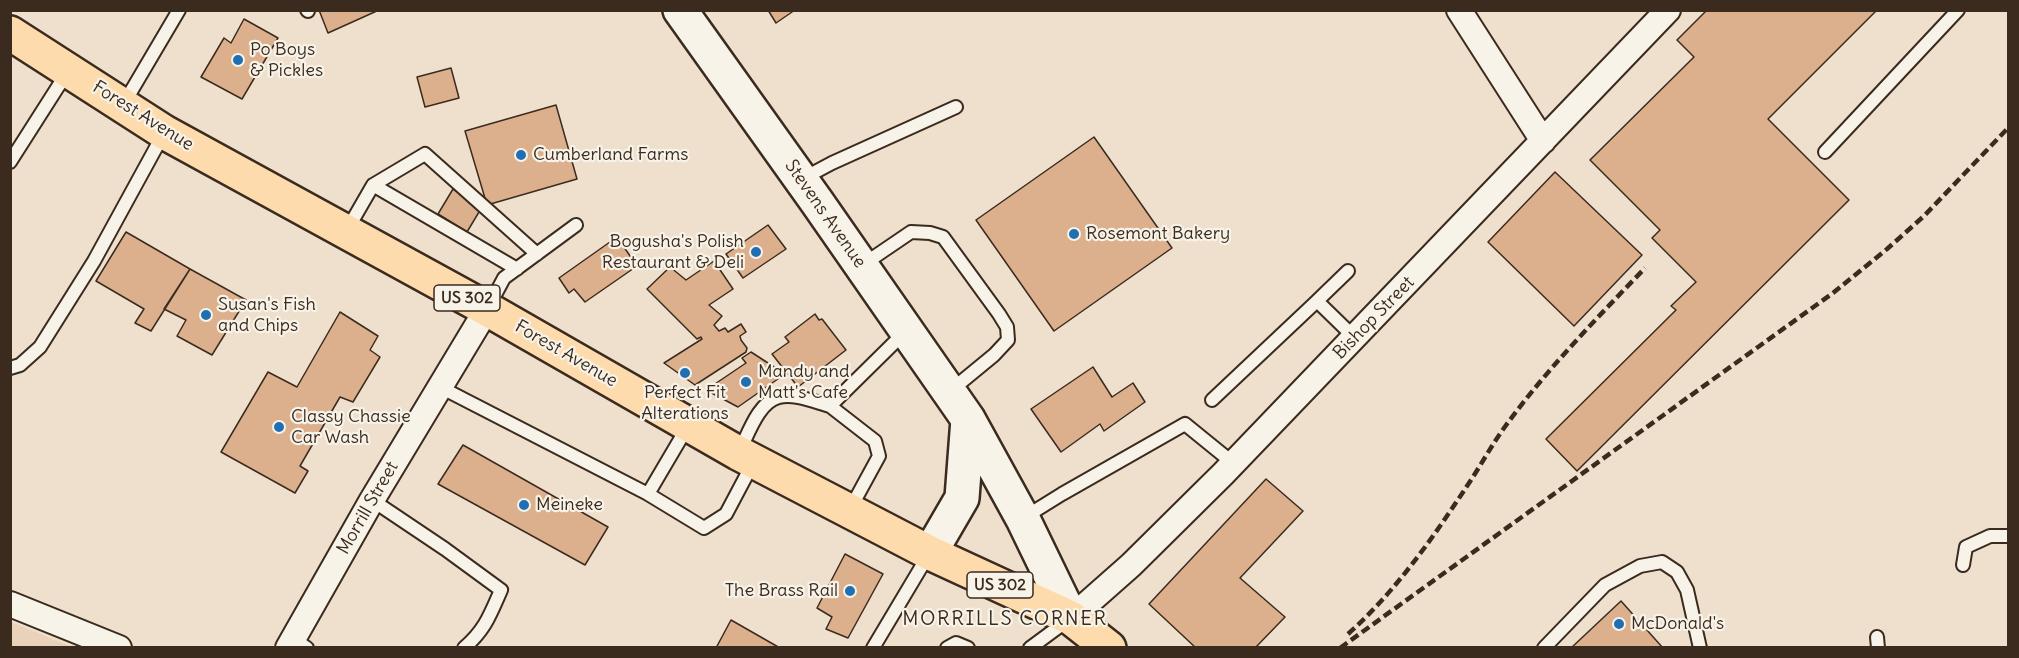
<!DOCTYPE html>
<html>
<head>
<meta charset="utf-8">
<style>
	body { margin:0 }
	#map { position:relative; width:2019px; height:658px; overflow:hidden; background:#efdfcd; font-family:Delius,sans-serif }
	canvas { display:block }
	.frame { position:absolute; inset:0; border:12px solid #3b2a1e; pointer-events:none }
</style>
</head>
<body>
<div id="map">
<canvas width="2019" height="658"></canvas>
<div class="frame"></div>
</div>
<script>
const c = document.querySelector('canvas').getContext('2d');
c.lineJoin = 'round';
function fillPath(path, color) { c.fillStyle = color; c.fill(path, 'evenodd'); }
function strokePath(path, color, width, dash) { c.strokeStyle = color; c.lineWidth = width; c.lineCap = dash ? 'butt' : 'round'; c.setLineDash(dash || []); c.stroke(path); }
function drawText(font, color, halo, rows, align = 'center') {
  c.font = font + ' Delius,sans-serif'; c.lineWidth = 4.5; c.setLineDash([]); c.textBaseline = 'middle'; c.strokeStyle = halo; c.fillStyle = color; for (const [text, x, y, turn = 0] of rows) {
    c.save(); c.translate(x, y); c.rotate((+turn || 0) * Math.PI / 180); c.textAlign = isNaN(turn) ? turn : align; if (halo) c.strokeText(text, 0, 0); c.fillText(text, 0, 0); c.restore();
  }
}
fillPath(new Path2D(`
	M10 622H11L72 647H11Z`), '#e9d1ba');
const building = new Path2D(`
	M319 10H379L328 33Z
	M768 10H795L776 23Z
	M1707 10H1877L1768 119 1849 200 1577 471 1546 439 1676 310 1671 306 1696 282 1652 238 1660 230 1590 160 1694 57 1677 40Z
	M244 19 278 38 242 99 201 77 224 38 231 43Z
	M451 68 459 98 425 107 417 77Z
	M556 105 577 179 487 205 465 131Z
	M1094 137 1172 248 1054 331 976 220Z
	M1555 172 1642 255 1574 326 1488 242Z
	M453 189 482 207 467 232 438 214Z
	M768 225 786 249 743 278 726 254Z
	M126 232 190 269 151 331 135 323 144 309 96 281Z
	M617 237 637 266 585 302 574 289 569 293 559 278Z
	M714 261 733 289 709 305 722 316 714 325 719 331 725 328 728 332 741 324 746 332 740 336 741 340 747 348 746 352 695 385 664 363 702 339 701 337 697 339 647 289 670 267 686 280Z
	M190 269 246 300 212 355 177 336 186 320 164 309Z
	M340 312 378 336 370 350 380 357 353 402 340 397 300 466 308 471 295 493 221 452 268 372 297 387Z
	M815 314 819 320 822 319 846 350 798 387 772 354 789 342 785 337Z
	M751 352 785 374 738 407 706 390 746 363 742 358Z
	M1093 367 1112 397 1133 383 1145 402 1104 431 1100 424 1061 452 1031 409Z
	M463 445 608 527 585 565 438 484Z
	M1266 479 1303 511 1240 578 1285 617 1255 648H1196L1149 604Z
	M845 554 883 574 848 638 826 629 832 617 817 608Z
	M1621 601 1663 648H1571Z
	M731 620 780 648H716Z`);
fillPath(building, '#dcb08d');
strokePath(building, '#3b2a1e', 1.5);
const service = new Path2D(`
	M307 10 308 11
	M123 105 179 10
	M1825 152 1958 10
	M10 162 68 71
	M802 179 832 163 956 107
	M373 185 425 154 537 254
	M347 230 373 185 517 269
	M861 266 911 232 930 233 943 237 999 314 1007 327 1008 340 994 355 949 392
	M1348 271 1317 301 1355 338
	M488 308 504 278 576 225
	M10 368 20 365 40 347 94 261 164 133
	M440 387 648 494 688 426
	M1212 400 1317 301
	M739 452C748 435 758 402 779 397 794 393 815 402 830 406
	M648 494 704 528 726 514 753 463
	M372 500 445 549 501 590C490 615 485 630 464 648
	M849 511 879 456 875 441 830 406 905 332
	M1025 517 1062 494 1185 424 1233 463
	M1963 565 1966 547 1990 536H2008
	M1877 637 1878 648
	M294 639 307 648
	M873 648 929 554
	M947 648 956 643 968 648
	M1030 648 1068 620
	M1544 648 1605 585 1640 566 1662 562 1677 572 1687 590 1700 648`);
const minor = new Path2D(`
	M1459 10 1543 141
	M10 604 119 648
	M1071 618 1131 565 1223 474 1668 10
	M288 648 372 500 487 309`);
const secondary = new Path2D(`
	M680 10 817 202 968 419 1023 519 1071 618
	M930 553 962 498 968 419`);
const trunk = new Path2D(`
	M10 33 164 132 487 309 738 453 930 553 1071 618 1109 648`);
strokePath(service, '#3b2a1e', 16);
strokePath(minor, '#3b2a1e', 28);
strokePath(secondary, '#3b2a1e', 38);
strokePath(trunk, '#3b2a1e', 38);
strokePath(service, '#f7f3e8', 12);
strokePath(minor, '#f7f3e8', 24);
strokePath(secondary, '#f7f3e8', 33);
strokePath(trunk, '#fedbac', 33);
strokePath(new Path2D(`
	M1348 634C1395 592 1433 538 1467 486 1480 467 1491 446 1504 428 1546 370 1596 319 1645 268
	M1340 648 1833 293 1887 249 1924 216 2008 128`), '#3b2a1e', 4.5, [9, 4.5]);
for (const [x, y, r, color] of [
	[238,60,6,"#1f6fb2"],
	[521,155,6,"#1f6fb2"],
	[1074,234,6,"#1f6fb2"],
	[756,252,6,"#1f6fb2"],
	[206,315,6,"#1f6fb2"],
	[685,373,6,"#1f6fb2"],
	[746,382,6,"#1f6fb2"],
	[279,427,6,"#1f6fb2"],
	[524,505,6,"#1f6fb2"],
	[850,591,6,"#1f6fb2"],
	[1619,624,6,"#1f6fb2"]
]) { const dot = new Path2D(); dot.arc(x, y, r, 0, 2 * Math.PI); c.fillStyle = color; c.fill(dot); strokePath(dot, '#f7f3e8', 2); }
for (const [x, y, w] of [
	[467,298,66],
	[1000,585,66]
]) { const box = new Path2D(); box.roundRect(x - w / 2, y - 13, w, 26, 4.5); c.fillStyle = '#f7f3e8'; c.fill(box); strokePath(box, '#3b2a1e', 1.5); }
drawText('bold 16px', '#3b2a1e', null, [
	["US 302",467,298],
	["US 302",1000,585]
]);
drawText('18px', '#3b2a1e', '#f7f3e8', [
	["Po Boys",250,50],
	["& Pickles",250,71],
	["Cumberland Farms",533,155],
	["Rosemont Bakery",1086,234],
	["Bogusha's Polish",744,242,"right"],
	["Restaurant & Deli",744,263,"right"],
	["Susan's Fish",218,305],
	["and Chips",218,326],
	["Mandy and",758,372],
	["Matt's Cafe",758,393],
	["Perfect Fit",685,393,"center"],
	["Alterations",685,414,"center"],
	["Classy Chassie",291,417],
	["Car Wash",291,438],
	["Meineke",536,505],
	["The Brass Rail",838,591,"right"],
	["McDonald's",1631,624]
], 'left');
drawText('18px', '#3b2a1e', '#f7f3e8', [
	["Forest Avenue",143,116,32],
	["Stevens Avenue",825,214,55],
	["Bishop Street",1374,318,-46],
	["Forest Avenue",566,354,30],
	["Morrill Street",368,508,-60]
]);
c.letterSpacing = '1.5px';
drawText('20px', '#3b2a1e', '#f7f3e8', [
	["MORRILLS CORNER",1005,619]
]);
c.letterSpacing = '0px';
</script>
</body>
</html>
